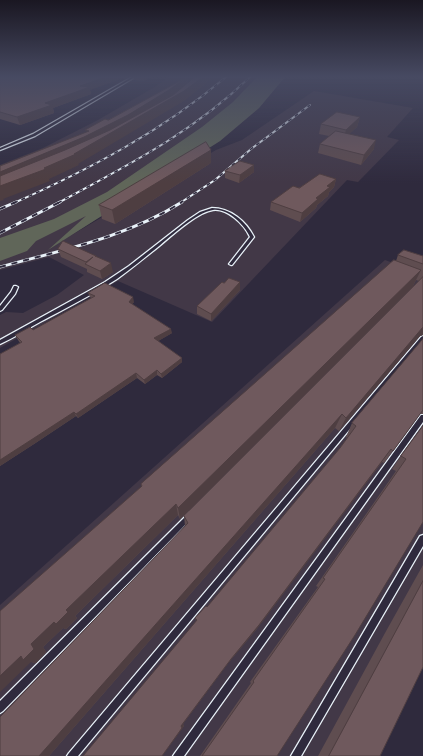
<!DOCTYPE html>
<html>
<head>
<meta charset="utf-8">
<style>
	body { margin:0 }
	canvas { display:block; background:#2f2a3d }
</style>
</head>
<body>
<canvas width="423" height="756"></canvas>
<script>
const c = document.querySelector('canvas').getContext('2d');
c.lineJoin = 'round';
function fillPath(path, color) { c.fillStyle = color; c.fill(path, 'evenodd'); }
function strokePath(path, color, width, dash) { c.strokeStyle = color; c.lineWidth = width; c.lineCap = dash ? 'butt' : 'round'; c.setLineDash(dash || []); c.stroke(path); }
fillPath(new Path2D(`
	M169 77H285L259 108 220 141 65 239 216 150 242 140 314 91 413 108 387 137 399 140 358 182 347 180 212 322 118 281 0 348V315L6 312 23 313 57 295 84 275 49 257 0 270V165L43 148 98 120 153 88Z
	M385 260 423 274V631L360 756H0V605Z`), '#423847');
fillPath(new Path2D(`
	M257 77H285L259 108 220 141 48 250 86 216 36 241 27 251 0 261V238L54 219 107 192 202 127 233 102Z`), '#606659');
const service = new Path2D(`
	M132 77H135L35 136 0 150V148L33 134Z
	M212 208C230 208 246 221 254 237L232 265H231L229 264 250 237C244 224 227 208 213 210 197 212 170 237 158 247 144 258 131 269 117 279 92 295 66 308 40 322 27 329 14 338 0 344V340L105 282 129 266 188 220 200 212Z
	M14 286H16L18 287 15 294 2 310 0 311V306L11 292Z
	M423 336V341L78 756H67L69 753 421 337Z
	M421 415H423V422L184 756H173L175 753Z
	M190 512 194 516 192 518 3 711 0 713V701L188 514Z
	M423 535V546L301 756H291L420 536Z`);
strokePath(service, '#e8f1f8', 2.5);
fillPath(service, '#2f2a3d');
const railFar1 = new Path2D(`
	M14 203C90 169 162 131 226 77
	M58 203C128 165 192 133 250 77
	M180 203 215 180 251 149 310 105`);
const rail = new Path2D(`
	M0 209 16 202
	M0 233 60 202
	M0 267C62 250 127 237 182 202`);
strokePath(railFar1, '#e8f1f8', 2);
strokePath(rail, '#e8f1f8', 3);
strokePath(railFar1, '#2f2a3d', 1.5, [4]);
strokePath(rail, '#2f2a3d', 2, [6]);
fillPath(new Path2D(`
	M0 77 90 90 91 94 53 108 54 113 20 125 0 119Z
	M133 77H151L144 81 134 80Z
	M360 117 357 127 349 134 374 149 361 165 318 153 320 144 329 136 319 134 321 124Z
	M211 163 115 224 102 219 99 205Z
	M254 165V172L239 183 225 178V171Z
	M336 179 334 187 329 192 328 196 317 205 316 208 300 222 270 210 271 202 299 188Z
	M58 249 96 257 113 272 102 279 87 272V269L61 257Z
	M398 255 423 256V335L420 336 339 431 335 428 49 756H0L185 526 184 516 419 281 416 280 413 286 180 519 178 515 75 616 77 618 66 629 63 628 43 647 46 652 36 663 31 662 141 487V484L396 261Z
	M240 282V290L211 321 197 314V306L224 283Z
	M88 293 134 302 132 304 172 333 158 341 182 362 162 378 157 375 145 384 137 378 78 418 76 416 34 444 0 466V354L20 343 18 340 15 335 33 330 91 298 90 297Z
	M423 339V414H420L384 463 382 462 256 630 229 662 183 724 184 726 162 756 196 621 195 618 207 607 340 448 347 438 346 437 352 423Z
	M423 425V522L277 756H200L251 683 250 682 318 587 316 586 396 471 392 469Z
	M423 565V667L380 756H318L385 633Z`), '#5f4d50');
fillPath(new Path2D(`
	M106 77H127L90 90 91 94 53 108 54 113 20 125 17 117 45 103 80 86Z
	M144 77H151L144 81Z
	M188 77V86L203 77H214L184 101 78 164 79 165 49 179 50 181 3 199 4 200 0 201V172L84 137Z
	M360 117 357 127 343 140 346 130Z
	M376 140 374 149 361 165 364 155Z
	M211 150V163L115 224 112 210Z
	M254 165V172L239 183 240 175Z
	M336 179 334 187 329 192 328 196 317 205 316 208 300 222 302 213 327 186Z
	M111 263 113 272 102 279 100 271Z
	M421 270 413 286 180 519 178 508Z
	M240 282V290L211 321V314Z
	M133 297 134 302 130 307 129 302Z
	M423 327V335L420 336 339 431 346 418Z
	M171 329 172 333 155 343 154 338Z
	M182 358V362L162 378 161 374Z
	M157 370V375L145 384 144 380Z
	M136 373 137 378 78 418 76 414Z
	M74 412 76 416 34 444 0 466V460L31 440Z
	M342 414 335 428 49 756H39Z
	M382 462 256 630 229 662 183 724 184 726 162 756 181 726 231 659Z
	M176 504 178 515 75 616 77 618 66 629 63 628 43 647 46 652 36 663 31 662 0 692V676L21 656 31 644 66 610Z`), '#4e3e41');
const building = new Path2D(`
	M0 77H106L80 86 90 87 45 103 52 105 17 117 0 112Z
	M187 77 169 90 128 115 84 137 0 172V166L89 131 85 130 105 119 108 120Z
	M195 77H203L184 91 74 154H76L44 168 46 169 0 186V176L65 150 110 130 173 95Z
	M337 112 360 117 346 130 321 124Z
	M336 131 376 140 364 155 320 144Z
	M206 142 211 150 112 210 99 205Z
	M240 161 254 165 240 175 225 171Z
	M320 174 336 179 327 186 330 187 316 198 318 199 302 213 271 202 293 186 299 188Z
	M63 241 96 256H95L111 263 100 271 85 264 93 257 86 262 58 249Z
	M404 250 423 256V264L398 255Z
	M394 260 421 270 178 508 176 504 66 610 68 612 56 624 54 622 31 644 34 649 23 660 21 656 0 676V611L142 486 141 484Z
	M423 277V327L346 418 342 414 39 756H0V717L188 523 184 516Z
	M229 278 240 282 211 314 197 306 222 282 224 283Z
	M105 283 133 297 129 302 171 329 154 338 182 358 161 374 157 370 144 380 136 373 76 414 74 412 31 440 0 460V354L22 342 15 335 30 327 33 330 95 296 88 293Z
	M423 339V410L393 451 391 449 259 625 231 659 181 726 182 728 162 756H83L197 620 195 618 206 606 207 607 340 448 356 426 352 423Z
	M423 426V522L355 635 277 756H202L254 682 253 681 325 579 323 578 406 459 401 456Z
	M423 581V667L380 756H329Z`);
fillPath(building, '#6f595d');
strokePath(building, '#4e3e41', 1);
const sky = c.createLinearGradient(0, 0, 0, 183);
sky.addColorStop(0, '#1a1722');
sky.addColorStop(0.42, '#474a62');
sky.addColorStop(1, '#474a6200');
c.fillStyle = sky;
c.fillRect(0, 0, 423, 183);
</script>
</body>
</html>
